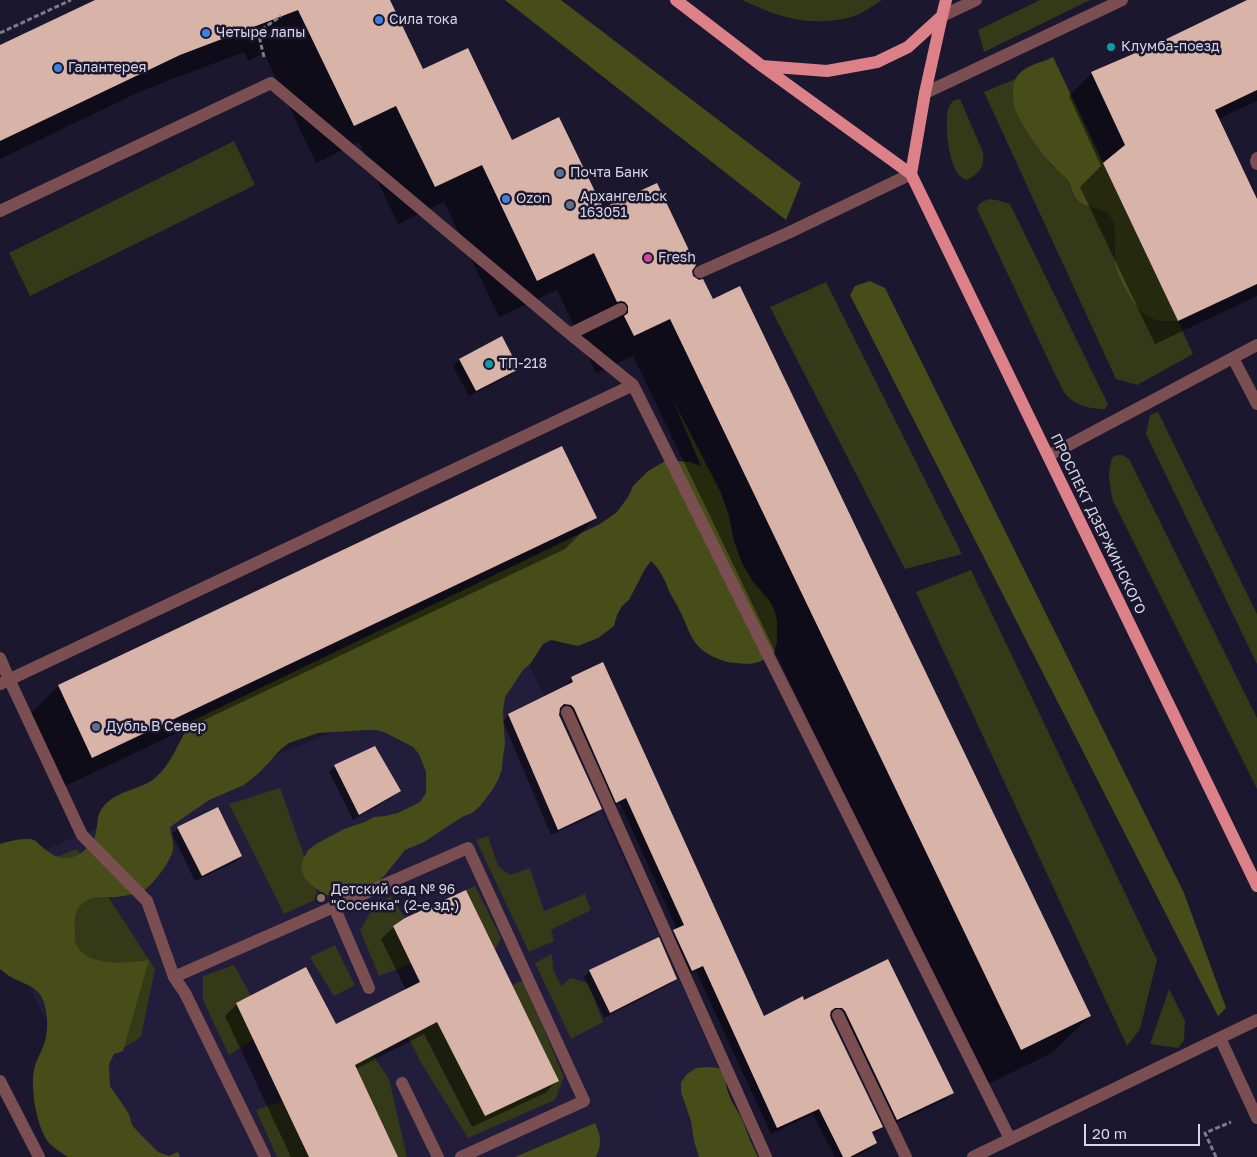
<!DOCTYPE html>
<html>
<head>
<meta charset="utf-8">
<style>
	body { margin:0 }
	#map { position:relative; width:1257px; height:1157px; overflow:hidden; background:#1b172f; font-family:"Golos Text",sans-serif }
	canvas { display:block }
	.scale { position:absolute; left:1084px; top:1124px; width:116px; height:22px; box-sizing:border-box; border:2px solid #d7d6e6; border-top:0; padding-left:6px; font-size:15px; line-height:18px; white-space:nowrap; color:#d7d6e6; -webkit-text-stroke:4px #1b172f; paint-order:stroke }
</style>
</head>
<body>
<div id="map">
<canvas width="1257" height="1157"></canvas>
<div class="scale">20 m</div>
</div>
<script>
const c = document.querySelector('canvas').getContext('2d');
c.lineJoin = 'round';
function fillPath(path, color) { c.fillStyle = color; c.fill(path, 'evenodd'); }
function strokePath(path, color, width, dash) { c.strokeStyle = color; c.lineWidth = width; c.lineCap = dash ? 'butt' : 'round'; c.setLineDash(dash || []); c.stroke(path); }
function drawText(font, color, halo, rows, align = 'center') {
  c.font = font + ' "Golos Text",sans-serif'; c.lineWidth = 5; c.setLineDash([]); c.textBaseline = 'middle'; c.strokeStyle = halo; c.fillStyle = color; for (const [text, x, y, turn = 0] of rows) {
    c.save(); c.translate(x, y); c.rotate((+turn || 0) * Math.PI / 180); c.textAlign = isNaN(turn) ? turn : align; if (halo) c.strokeText(text, 0, 0); c.fillText(text, 0, 0); c.restore();
  }
}
fillPath(new Path2D(`
	M524 654 605 818 714 1057 742 1157H114L0 928V868Z`), '#221d3b');
fillPath(new Path2D(`
	M742 0H882C872 6 862 14 851 17 846 19 841 19 836 20 800 25 774 15 742 0Z
	M1040 0H1090L984 52 978 30Z
	M1015 79C1014 88 1013 97 1014 106 1017 120 1043 156 1053 167 1058 171 1064 175 1067 180 1072 187 1072 198 1080 203 1089 208 1105 208 1111 217 1118 227 1114 250 1115 262 1116 277 1136 310 1148 317 1151 318 1153 318 1156 319 1165 323 1168 322 1178 321L1193 354 1137 385 1116 379 984 92Z
	M960 99 983 152C985 166 980 173 967 180 964 179 960 177 958 174 948 159 945 127 948 110 949 106 951 103 954 100Z
	M234 141 255 185 30 296 9 253Z
	M988 199 997 200 1010 204 1108 404 1105 409C1089 409 1073 405 1063 391L977 209 979 204Z
	M826 282 962 554 905 569 770 307Z
	M1158 412 1257 614V664L1146 434 1150 415Z
	M1117 455H1122L1129 459 1257 718V789L1113 501C1110 486 1106 471 1113 457Z
	M971 570 1157 960 1140 1029 1127 1046 916 592Z
	M280 788 319 898 284 914 229 804Z
	M488 836 498 866 510 875 530 868 544 911 585 894 591 910 551 930 554 941 529 952 476 840Z
	M77 849 155 969 141 1037 81 1075 0 878Z
	M475 886 501 938 495 950 466 890Z
	M391 896 405 918 393 926 411 964 379 976 360 930 376 903Z
	M335 945 355 985 334 996 310 957Z
	M552 954 553 969 561 986 571 978 588 983 603 1022 571 1039 535 963Z
	M234 965 251 996 254 1039 229 1055 203 1000V976Z
	M523 980 564 1077 555 1100 468 1138 420 1061 408 1037 437 1022 485 1115 558 1081 512 985Z
	M1169 989 1185 1021 1184 1041 1178 1048 1150 1044Z
	M373 1055 389 1079 407 1157H398L355 1065Z
	M283 1101 309 1157H277L256 1110Z`), '#343918');
fillPath(new Path2D(`
	M505 0H561L801 183 786 220Z
	M1053 57 1178 321C1166 322 1160 322 1149 317 1136 312 1116 276 1115 263 1114 250 1118 229 1111 218 1105 207 1086 209 1078 201 1072 195 1072 187 1068 181 1064 175 1058 172 1054 167 1043 157 1018 121 1014 107 1013 100 1012 87 1015 80 1021 66 1041 63 1053 57Z
	M870 281 885 288 1184 893 1226 1008 1218 1016 850 295 855 286Z
	M672 398 721 493 729 516 734 541 742 563 753 582 769 600 774 609 777 620V642L774 653C759 664 753 665 735 663 728 663 722 660 716 658 691 647 691 633 680 611 677 604 672 598 669 591 665 580 660 569 651 561L645 569 629 600 622 606 617 615 614 626 598 638 578 646 551 640 543 644 531 663 523 670 505 697 503 711 505 745 503 756 502 769 498 780 493 789 480 806 472 813 462 817 424 842 405 850 385 875 377 883 354 893 345 895H325L310 884 304 877 301 868 303 859 308 850 316 844 344 829 365 822 374 817 385 816 398 813 420 802 426 793V772L419 754 413 747 386 733 377 730H367L318 733 289 743 281 749 260 772 244 785 209 800 170 827C171 834 174 842 173 850 171 861 152 886 142 892 136 894 128 895 123 896 110 899 93 893 82 904 75 910 74 919 75 928 75 933 74 939 76 944 87 968 128 963 149 960L123 1051 114 1054 109 1064 110 1086 116 1095 123 1105 129 1114 132 1125 140 1134 158 1152 169 1156 178 1152 180 1157H68C62 1153 55 1149 49 1143 37 1129 30 1088 34 1070 36 1060 42 1051 45 1041 49 1028 48 1004 39 993 31 984 19 982 9 976 6 974 3 971 0 969V844C9 841 25 837 34 840 35 840 39 844 40 845 50 854 59 861 73 857 82 854 92 845 95 836 98 827 96 815 103 807 118 789 139 791 155 778 173 763 179 739 192 721L600 524 617 512 628 497 633 486 648 471 667 460 690 462 701 466Z
	M708 1067 719 1068 725 1077 727 1089 731 1100 742 1119 750 1140 758 1157H699L694 1141 691 1121 681 1092V1082L687 1074 696 1068Z
	M595 1123C601 1135 602 1145 596 1157H515Z`), '#464d19');
fillPath(new Path2D(`
	M97 0H389L422 71 511 142 602 210 691 270 692 276 1090 1016 1052 1053 984 1086 633 356 596 373 588 355 591 351 592 343 588 339 583 338H580L557 290 499 317 444 202 398 224 359 142 316 163 264 53 248 61 244 52 141 91 0 159V46Z
	M1250 0H1257V101L1218 119 1257 202V296L1155 344 1080 187 1101 166 1069 96 1092 73 1154 46Z
	M502 338 518 368 512 374 469 396 453 366 459 360Z
	M562 448 596 518 565 549 61 788 27 717 58 686Z
	M572 678 764 1017 804 1001 888 961 952 1093 946 1099 891 1125 836 1014 829 1013V1015L881 1127 875 1133 871 1135 876 1143 870 1149 854 1157H835L813 1114 771 1134 696 971 686 976 668 937 674 931 677 929 620 803 610 808 565 711 559 710 558 715 600 809 594 815 551 835 503 721 509 715 567 687 566 684Z
	M335 766 400 790 394 796 353 820 329 772Z
	M178 828 241 856 235 862 195 881 172 834Z
	M394 927 557 1081 545 1093 472 1127 424 1034 356 1069 396 1157H291L225 1016 237 1004 335 1025 406 990 381 939Z
	M590 971 676 978 670 984 604 1018 584 977Z`), '#0007');
fillPath(new Path2D(`
	M95 0H390L423 69 468 48 512 140 559 117 603 208 657 183 696 265 692 271 693 276 699 280 703 279 713 299 740 286 1091 1016 1021 1050 670 319 634 336 624 316 628 313V306L625 302 621 301 617 302 594 253 537 281 482 165 435 187 396 106 354 126 298 10 180 55 0 141V45Z
	M1247 0H1257V90L1215 110 1257 199V284L1178 321 1103 163 1125 145 1091 72 1154 45Z
	M502 336 519 369 476 391 459 359Z
	M562 446 597 518 92 758 58 685Z
	M603 662 764 1016 803 996 804 1000 888 959 954 1093 897 1120 845 1011 842 1008H835L831 1011 830 1015 831 1019 883 1127 872 1132 877 1143 850 1157H843L819 1109 777 1128 703 966 692 971 673 930 684 925 626 798 616 803 574 708 571 705 564 704 560 708 559 715 602 809 558 830 508 714 573 682 571 677Z
	M375 746 401 791 359 815 334 765Z
	M218 807 242 856 202 876 177 827Z
	M466 890 559 1081 485 1116 437 1022 355 1065 398 1157H309L236 1003 306 967 336 1024 420 982 393 926 405 918Z
	M659 937 677 979 610 1013 589 970Z`), '#d8b3a7');
strokePath(new Path2D(`
	M0 33 71 0
	M264 57 258 32 281 16
	M1216 1157 1205 1133 1231 1122`), '#7c7a8e', 3, [5, 2.5]);
strokePath(new Path2D(`
	M942 16 976 0
	M925 93 1122 0
	M1257 158 1256 161 1257 164
	M0 211 271 83 570 334 633 385 1010 1139
	M700 272 788 233 911 174
	M570 334 621 309
	M1233 358 1257 404
	M1048 456 1257 345
	M0 658 9 679 82 835 147 901 174 977 185 993 265 1157
	M0 684 633 385
	M567 712 766 1157
	M334 907 369 988
	M174 977 468 848 584 1101 461 1157
	M838 1015 906 1157
	M1220 1038 1257 1118
	M0 1081 39 1157
	M402 1083 438 1157
	M973 1157 1257 1020`), '#7b4f52', 12);
strokePath(new Path2D(`
	M676 0 762 66 827 71 877 62 908 47 942 16 946 0
	M762 66 911 174 1257 886
	M911 174 925 93 942 16`), '#dd8189', 12);
for (const [x, y, r, color] of [
	[379,20,5,"#3f7fe0"],
	[206,33,5,"#3f7fe0"],
	[1111,47,5,"#0f9aa8"],
	[58,68,5,"#3f7fe0"],
	[560,173,5,"#5c6f8a"],
	[506,199,5,"#3f7fe0"],
	[570,205,5,"#5c6f8a"],
	[648,258,5,"#d1479c"],
	[489,364,5,"#0f9aa8"],
	[96,727,5,"#5c6f8a"],
	[321,898,5,"#8d6e63"]
]) { const dot = new Path2D(); dot.arc(x, y, r, 0, 2 * Math.PI); c.fillStyle = color; c.fill(dot); strokePath(dot, '#1b172f', 2); }
drawText('14px', '#d7d6e6', '#1b172f', [
	["Сила тока",389,20],
	["Четыре лапы",216,33],
	["Клумба-поезд",1121,47],
	["Галантерея",68,68],
	["Почта Банк",570,173],
	["Архангельск",580,197],
	["163051",580,213],
	["Ozon",516,199],
	["Fresh",658,258],
	["ТП-218",499,364],
	["Дубль В Север",106,727],
	["Детский сад № 96",331,890],
	["\"Сосенка\" (2-е зд.)",331,906]
], 'left');
drawText('14px', '#d7d6e6', '#1b172f', [
	["ПРОСПЕКТ ДЗЕРЖИНСКОГО",1098,524,64]
]);
</script>
</body>
</html>
